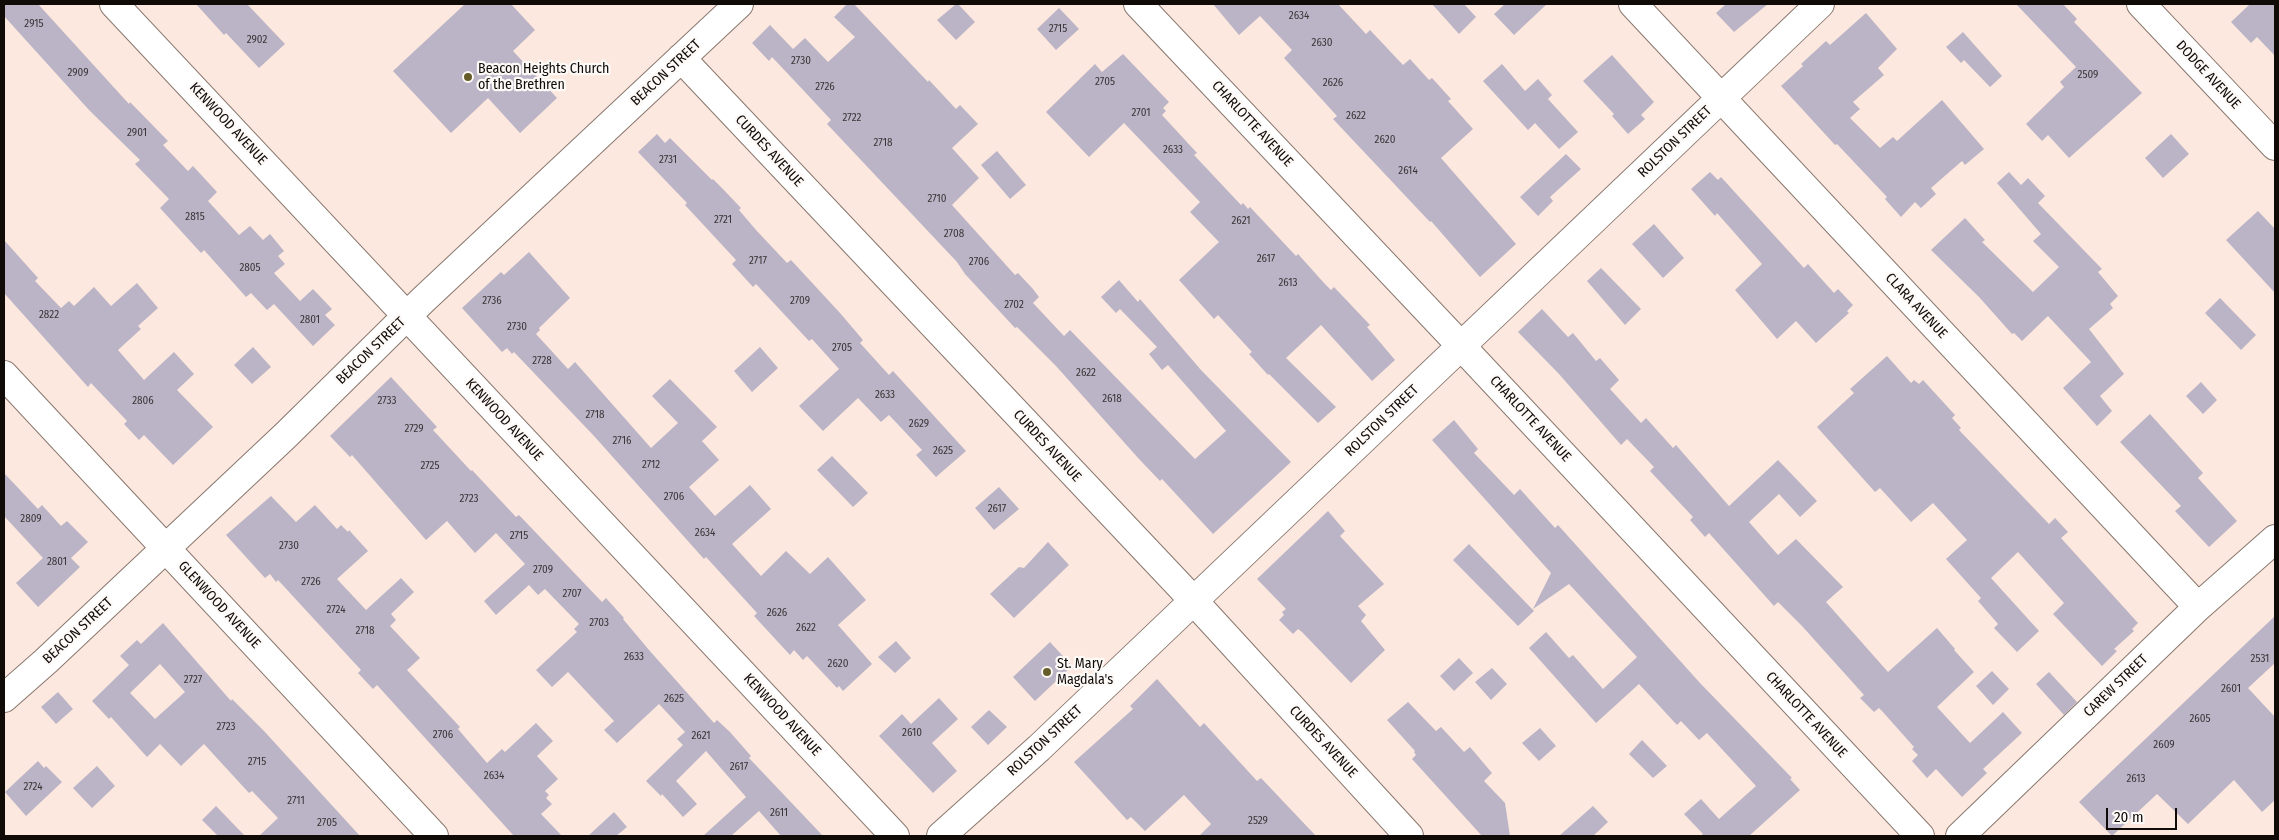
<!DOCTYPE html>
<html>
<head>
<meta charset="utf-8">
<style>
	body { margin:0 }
	#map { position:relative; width:2279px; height:840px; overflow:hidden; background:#fce8de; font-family:"Fira Sans Condensed",sans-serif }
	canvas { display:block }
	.frame { position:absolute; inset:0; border:5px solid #110b08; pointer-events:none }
	.scale { position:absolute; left:2106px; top:808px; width:71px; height:22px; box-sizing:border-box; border:2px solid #110b08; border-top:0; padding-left:6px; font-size:15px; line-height:18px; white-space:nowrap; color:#110b08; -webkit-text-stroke:4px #fdf9f7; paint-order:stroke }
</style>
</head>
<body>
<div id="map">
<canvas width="2279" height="840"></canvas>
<div class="frame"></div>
<div class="scale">20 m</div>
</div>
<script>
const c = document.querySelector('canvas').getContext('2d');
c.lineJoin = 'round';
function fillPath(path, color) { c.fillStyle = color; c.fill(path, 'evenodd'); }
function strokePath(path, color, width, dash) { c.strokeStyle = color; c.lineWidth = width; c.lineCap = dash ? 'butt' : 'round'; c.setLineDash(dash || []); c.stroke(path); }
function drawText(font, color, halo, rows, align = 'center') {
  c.font = font + ' "Fira Sans Condensed",sans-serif'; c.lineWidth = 4.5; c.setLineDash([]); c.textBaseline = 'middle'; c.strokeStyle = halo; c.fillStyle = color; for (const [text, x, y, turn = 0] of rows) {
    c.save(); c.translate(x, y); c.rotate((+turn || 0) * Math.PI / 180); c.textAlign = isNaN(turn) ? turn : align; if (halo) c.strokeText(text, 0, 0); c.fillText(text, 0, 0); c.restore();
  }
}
fillPath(new Path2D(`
	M4 4H38L129 104 130 102 168 141 163 145 188 171 193 166 217 192 208 201 239 235 250 226 263 240 270 234 284 251 278 256 285 264 274 273 300 301 313 289 332 309 325 315 335 325 313 346 274 304 267 310 251 293 246 297 204 250 201 253 160 208 169 199 135 164 140 160 89 110 4 16Z
	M196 4H247L285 44 259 68 226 33 224 35Z
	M465 4H511L535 30 513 51 557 98 520 133 488 98 451 133 393 71Z
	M847 4H854L928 82 929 80 956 109 960 105 978 124 952 148 979 178 952 205 1015 275 1018 273 1033 289 1039 297 1033 303 1064 336 1070 330 1195 459 1226 431 1168 365 1162 370 1149 354 1157 347 1120 309 1116 313 1101 297 1119 280 1138 302 1140 299 1201 370 1291 462 1213 534 1162 479 1160 481 1139 459 1056 366 1017 327 1015 328 965 274 957 262 827 124 831 120 805 92 772 57 769 61 752 43 770 25 793 49 805 38 828 62 855 37 834 17Z
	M956 4H958L975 22 956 40 937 20Z
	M1213 4H1338L1366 34 1370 30 1403 65 1410 59 1429 80 1432 78 1442 89 1451 99 1448 101 1473 129 1441 158 1516 244 1480 277 1431 221 1430 222 1333 119 1337 116 1284 58 1292 50 1260 16 1239 35Z
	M1432 4H1464L1476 17 1459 34Z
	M1505 4H1547L1514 35 1494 14Z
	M1726 4H1768L1734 32 1716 13Z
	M2016 4H2063L2077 19 2074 22 2142 93 2069 158 2048 135 2042 141 2026 124 2064 87 2060 82 2076 67Z
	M2250 4H2275V56L2257 37 2251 43 2231 22Z
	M1059 8 1079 29 1056 50 1037 29Z
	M1866 13 1897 49 1878 68 1884 75 1853 102 1860 109 1850 118 1880 148 1893 137 1897 141 1942 100 1984 149 1965 165 1962 161 1931 188 1936 194 1921 208 1915 202 1901 217 1885 199 1887 197 1837 144 1835 145 1781 86 1803 66 1801 64 1826 41 1830 45Z
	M1963 32 2002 76 1990 87 1964 60 1961 63 1946 47Z
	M1123 54 1169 102 1163 108 1166 111 1162 115 1197 153 1194 155 1241 205 1243 203 1248 209 1250 207 1296 256 1298 254 1324 283 1331 290 1334 287 1370 325 1367 327 1395 360 1372 381 1321 325 1286 358 1336 407 1318 423 1269 374 1268 375 1249 354 1252 352 1218 315 1214 319 1179 280 1219 242 1190 212 1200 202 1124 123 1089 157 1046 112 1095 64 1102 72Z
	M1612 55 1654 102 1641 115 1645 119 1628 134 1612 116 1614 114 1583 81Z
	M1502 64 1525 91 1538 79 1552 95 1548 99 1578 132 1559 149 1535 123 1528 130 1483 81Z
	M657 134 665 143 670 138 712 180 713 179 722 188 741 208 739 210 756 230 787 263 791 260 840 313 863 340 860 343 889 375 893 371 966 451 936 477 916 455 922 450 889 415 881 422 858 398 823 431 799 406 839 369 812 339 809 341 756 284 753 287 732 264 736 260 685 205 687 203 638 152Z
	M2171 134 2189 154 2163 178 2145 158Z
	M997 151 1026 185 1010 199 981 165Z
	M1566 154 1581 169 1550 197 1553 201 1538 216 1520 197Z
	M1710 172 1718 180 1721 177 1804 268 1808 264 1834 293 1838 289 1853 305 1847 311 1849 313 1816 343 1796 321 1777 339 1735 290 1762 264 1717 213 1715 216 1691 189Z
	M2009 172 2021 185 2028 178 2045 196 2038 203 2102 269 2098 272 2118 296 2110 304 2113 308 2089 329 2124 374 2100 396 2112 411 2097 426 2063 388 2091 362 2048 316 2022 341 2014 333 2012 334 1979 297 1931 250 1965 218 1985 240 1982 242 2033 292 2059 267 2033 241 2041 234 1997 183Z
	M2258 211 2275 229V293L2226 240Z
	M1654 224 1684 258 1663 278 1632 244Z
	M4 240 38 278 35 281 61 308 69 301 74 306 94 287 111 306 137 283 158 308 138 326 141 329 118 350 144 380 174 352 194 374 177 390 213 427 173 465 144 435 139 440 124 424 127 421 91 383 88 387 4 293Z
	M529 252 570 298 539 328 540 330 536 334 568 369 575 362 651 448 678 423 652 396 670 379 717 427 702 441 719 460 689 487 715 516 750 485 771 509 732 544 761 576 786 551 810 574 828 557 866 600 838 625 872 664 843 691 839 686 837 688 807 656 803 660 794 650 790 655 754 616 757 613 706 557 704 559 594 436 514 352 512 354 507 348 502 352 462 308 501 272 504 275Z
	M1601 268 1641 309 1625 325 1587 281Z
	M2220 298 2256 335 2241 350 2205 313Z
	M1542 309 1568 337 1573 333 1596 361 1600 358 1619 380 1610 389 1641 423 1646 418 1673 448 1676 445 1729 506 1778 460 1802 485 1817 501 1800 517 1779 494 1749 522 1778 555 1796 539 1843 587 1826 602 1888 672 1937 628 1955 649 1954 650 1974 672 1937 707 1970 743 2003 712 2022 733 1983 769 1987 773 1962 797 1936 769 1927 778 1912 761 1918 755 1912 749 1914 747 1882 711 1879 708 1874 712 1860 698 1864 695 1802 626 1778 602 1774 606 1709 533 1705 537 1690 520 1693 517 1650 471 1654 467 1627 439 1621 445 1559 374 1518 332Z
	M253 347 271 367 252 384 234 365Z
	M760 347 778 368 752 392 734 371Z
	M1887 356 1911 383 1914 380 1919 384 1923 380 1955 415 1952 418 1961 428 1959 430 2049 524 2055 518 2068 532 2061 538 2138 623 2132 629 2134 631 2114 649 2117 651 2102 666 2053 614 2064 603 2018 552 1991 578 2039 631 2017 652 1994 628 1998 624 1978 601 1981 598 1946 559 1967 540 1933 503 1911 522 1880 488 1875 492 1817 427 1854 393 1850 389Z
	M391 377 437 427 433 430 471 471 472 470 516 517 519 515 602 602 606 598 624 618 623 619 649 650 714 723 717 720 730 732 751 756 749 758 823 836H781L759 811 731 836H703L746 797 706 751 676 781 697 804 683 817 662 794 661 796 646 781 683 745 677 739 685 732 659 704 617 743 604 730 614 721 568 672 552 687 536 670 577 632 574 629 579 624 545 589 538 595 529 585 496 615 484 601 525 564 496 533 475 553 447 521 426 540 352 455 350 457 330 436Z
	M2201 382 2217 400 2203 414 2186 396Z
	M2150 414 2203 473 2198 478 2237 521 2209 547 2175 511 2181 506 2120 442Z
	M1454 420 1478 449 1474 453 1514 495 1520 489 1555 528 1558 525 1700 683 1792 778 1790 779 1800 790 1749 836H1700L1703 834 1684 814 1701 799 1719 819 1756 786 1707 733 1699 740 1681 721 1677 725 1639 684 1596 723 1529 648 1546 632 1569 658 1573 655 1603 689 1637 657 1569 584 1533 609 1551 573 1432 440Z
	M832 456 868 493 853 507 817 470Z
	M4 473 38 509 42 505 61 526 67 521 88 542 71 558 80 567 38 607 16 583 43 558 4 516Z
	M999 487 1019 509 994 530 975 508Z
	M271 496 296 522 315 505 337 529 341 525 348 532 349 530 368 551 337 579 366 610 401 578 414 592 391 614 396 620 390 626 420 658 407 670 460 727 458 729 487 763 502 749 505 752 536 723 553 741 537 756 558 779 545 791 549 795 546 798 552 804 541 814 562 836H514L377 685 373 689 358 673 361 670 278 580 276 582 270 574 265 578 226 535Z
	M1328 511 1345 531 1340 536 1384 584 1358 606 1366 615 1361 621 1385 650 1351 683 1302 632 1298 629 1293 634 1279 620 1284 615 1282 612 1286 609 1257 579Z
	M1048 542 1069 565 1014 618 990 594 1019 567 1024 568Z
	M1469 544 1534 611 1518 626 1453 560Z
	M2275 616V663L2248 688 2275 717V800L2262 812 2234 780 2188 824 2157 794 2112 836 2079 802Z
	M163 623 231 701 232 699 264 731 360 836H259L278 818 252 791 249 793 204 744 181 766 160 744 147 757 111 717 109 719 92 701 129 665 120 656 137 640 141 644ZM160 664 185 692 155 719 130 693Z
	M896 641 911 658 895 673 878 657Z
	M1050 642 1072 666 1035 701 1013 677Z
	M1459 658 1473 673 1454 691 1440 676Z
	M1492 668 1507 684 1491 700 1475 682Z
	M1992 671 2009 689 1993 705 1976 686Z
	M2049 672 2077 702 2064 715 2036 684Z
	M1157 679 1200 727 1204 723 1257 781 1261 778 1316 836H1199L1211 824 1184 795 1145 831 1131 817 1127 820 1074 762 1133 709 1130 706Z
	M58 692 73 709 56 724 41 707Z
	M939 698 958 719 932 743 957 771 933 793 879 736 902 714 911 724Z
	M1408 702 1436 731 1441 727 1464 752 1470 747 1492 773 1484 781 1505 803 1510 836H1482L1412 759 1416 755 1414 752 1415 751 1387 720Z
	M989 710 1007 727 988 745 971 727Z
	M1540 728 1556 746 1539 761 1522 743Z
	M1642 740 1667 766 1653 778 1629 754Z
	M38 761 44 768 46 766 62 782 26 816 5 792Z
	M97 766 115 786 92 808 73 788Z
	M216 806 245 836H218L202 820Z
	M1593 806 1608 822 1593 836H1559Z
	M614 812 627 827 616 836H588Z`), '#bbb4c6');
const street = new Path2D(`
	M114 4 895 836
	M1138 4 1448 332 1920 836
	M1633 4 2198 607
	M2141 4 2275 146
	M681 58 1179 585 1409 836
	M4 375 434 836
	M4 698 46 661 286 435 423 300 739 4
	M941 836 1039 748 1820 4
	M1960 836 2198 607 2275 539`);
strokePath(street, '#88776e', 30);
strokePath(street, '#fff', 28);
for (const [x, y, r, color] of [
	[468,77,5,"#665c29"],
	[1047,672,5,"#665c29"]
]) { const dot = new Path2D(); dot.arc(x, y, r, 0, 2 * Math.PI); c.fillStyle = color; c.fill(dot); strokePath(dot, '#fdf9f7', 2); }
drawText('11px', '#3c3538', null, [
	["2634",1299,16],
	["2915",34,24],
	["2715",1058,29],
	["2902",257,40],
	["2630",1322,43],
	["2730",801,61],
	["2909",78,73],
	["2509",2088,75],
	["2705",1105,82],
	["2626",1333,83],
	["2726",825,87],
	["2701",1141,113],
	["2622",1356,116],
	["2722",852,118],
	["2901",137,133],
	["2620",1385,140],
	["2718",883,143],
	["2633",1173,150],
	["2731",668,160],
	["2614",1408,171],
	["2710",937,199],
	["2815",195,217],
	["2721",723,220],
	["2621",1241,221],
	["2708",954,234],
	["2617",1266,259],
	["2717",758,261],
	["2706",979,262],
	["2805",250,268],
	["2613",1288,283],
	["2736",492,301],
	["2709",800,301],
	["2702",1014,305],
	["2822",49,315],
	["2801",310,320],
	["2730",517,327],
	["2705",842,348],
	["2728",542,361],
	["2622",1086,373],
	["2633",885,395],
	["2618",1112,399],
	["2806",143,401],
	["2733",387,401],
	["2718",595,415],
	["2629",919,424],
	["2729",414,429],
	["2716",622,441],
	["2625",943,451],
	["2712",651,465],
	["2725",430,466],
	["2706",674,497],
	["2723",469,499],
	["2617",997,509],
	["2809",31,519],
	["2634",705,533],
	["2715",519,536],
	["2730",289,546],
	["2801",57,562],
	["2709",543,570],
	["2726",311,582],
	["2707",572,594],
	["2724",336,610],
	["2626",777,613],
	["2703",599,623],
	["2622",806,628],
	["2718",365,631],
	["2633",634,657],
	["2531",2260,659],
	["2620",838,664],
	["2727",193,680],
	["2601",2231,689],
	["2625",674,699],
	["2605",2200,719],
	["2723",226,727],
	["2610",912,733],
	["2706",443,735],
	["2621",701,736],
	["2609",2164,745],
	["2715",257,762],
	["2617",739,767],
	["2634",494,776],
	["2613",2136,779],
	["2724",33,787],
	["2711",296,801],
	["2611",779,813],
	["2529",1258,821],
	["2705",327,823]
]);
drawText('14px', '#110b08', '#fdf9f7', [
	["Beacon Heights Church",478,69],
	["of the Brethren",478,85],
	["St. Mary",1057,664],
	["Magdala's",1057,680]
], 'left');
drawText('14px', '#110b08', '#fdf9f7', [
	["BEACON STREET",666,73,-43],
	["DODGE AVENUE",2208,75,47],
	["KENWOOD AVENUE",228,124,47],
	["CHARLOTTE AVENUE",1252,124,47],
	["ROLSTON STREET",1675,142,-44],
	["CURDES AVENUE",769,151,47],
	["CLARA AVENUE",1916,306,47],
	["BEACON STREET",371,351,-44],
	["CHARLOTTE AVENUE",1530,419,47],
	["KENWOOD AVENUE",504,420,47],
	["ROLSTON STREET",1382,421,-44],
	["CURDES AVENUE",1047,446,47],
	["GLENWOOD AVENUE",219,605,47],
	["BEACON STREET",78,631,-43],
	["CAREW STREET",2116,686,-44],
	["KENWOOD AVENUE",782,715,47],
	["CHARLOTTE AVENUE",1806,715,47],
	["ROLSTON STREET",1045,741,-43],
	["CURDES AVENUE",1323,742,47]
]);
</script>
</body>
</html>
